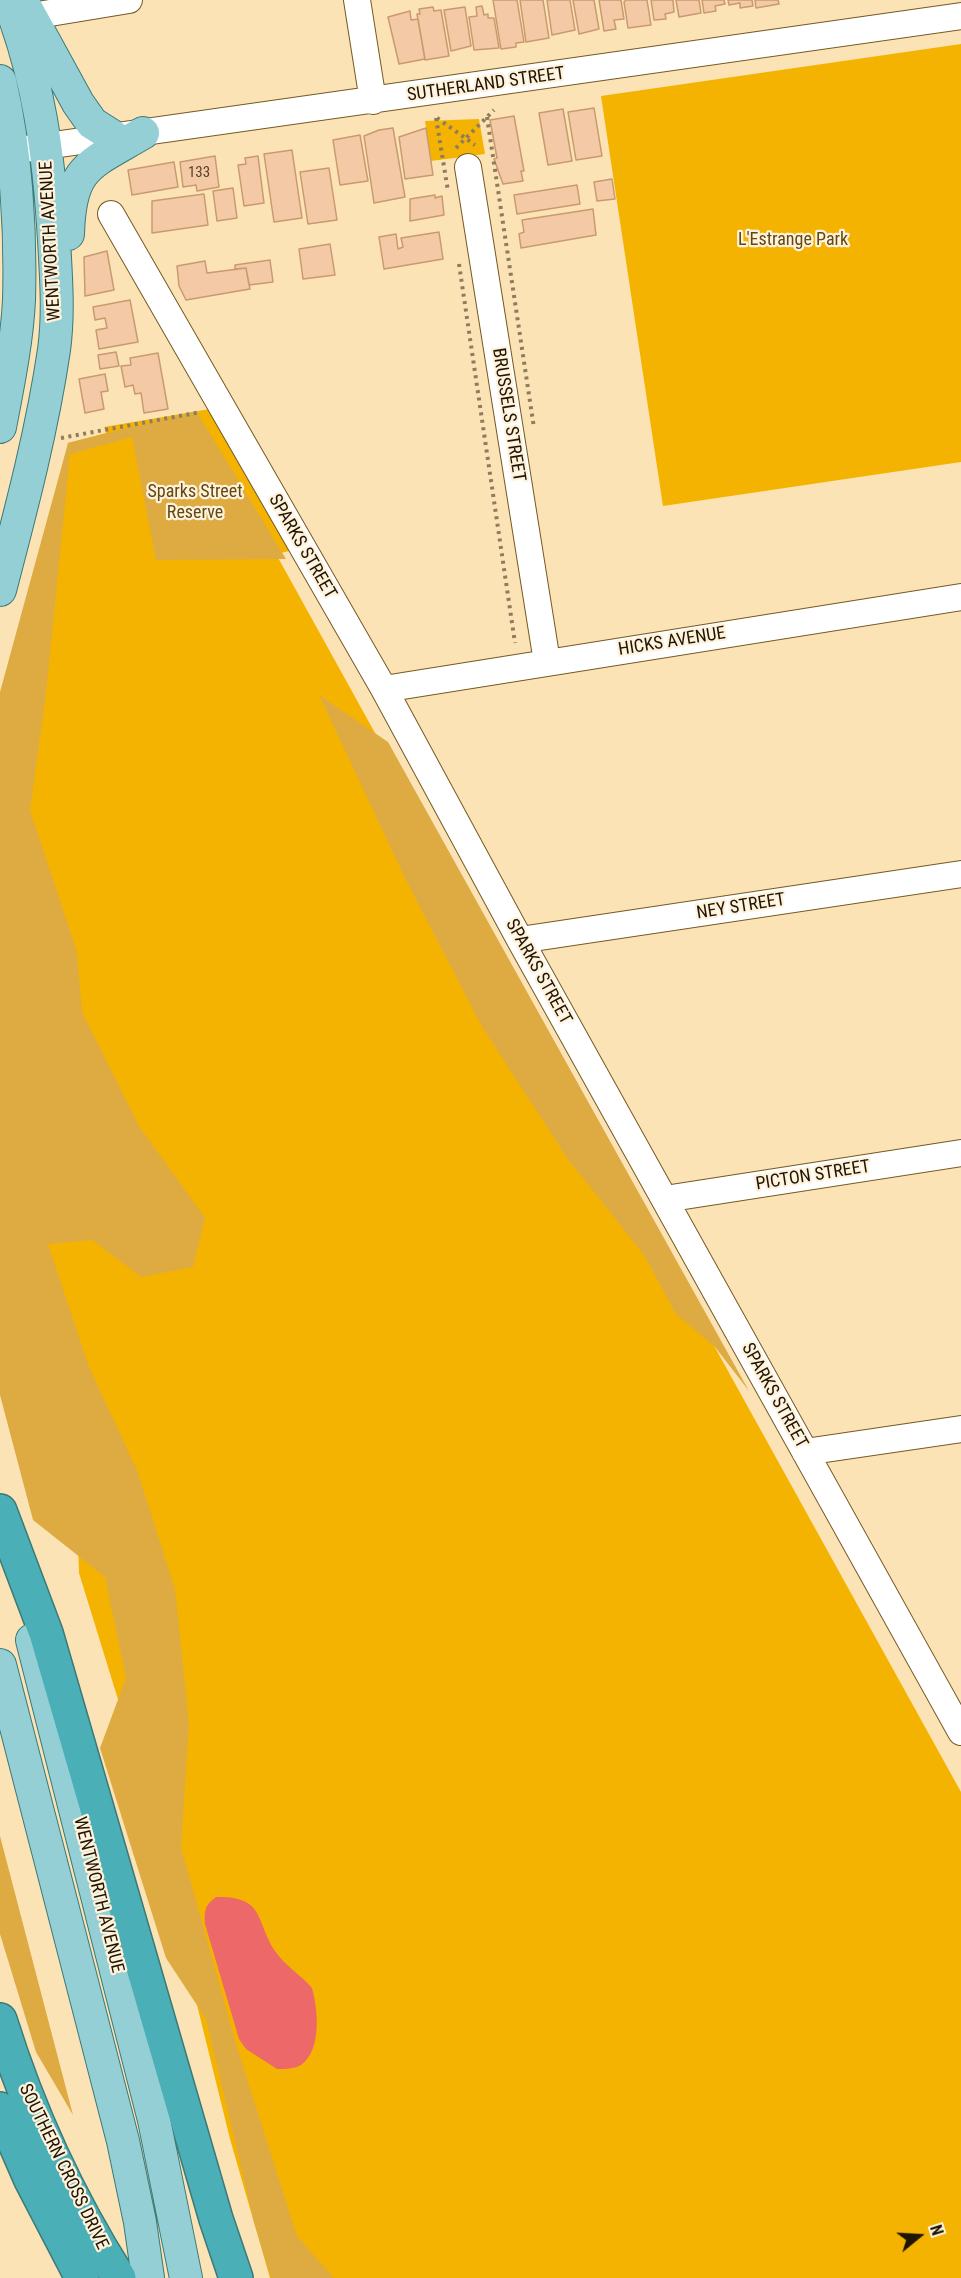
<!DOCTYPE html>
<html>
<head>
<meta charset="utf-8">
<style>
	body { margin:0 }
	#map { position:relative; width:961px; height:2278px; overflow:hidden; background:#fce3b6; font-family:"Roboto Condensed",sans-serif }
	canvas { display:block }
	.north { position:absolute; left:889px; top:2206px; width:60px; height:60px; -webkit-text-stroke:4px #fff2dc; paint-order:stroke; rotate:72deg; font-size:16px; font-weight:700; line-height:24px; text-align:center; color:#201501 }
	.north::after { content:''; display:block; margin:auto; width:21px; height:27px; background:#201501; clip-path:polygon(50% 0,100% 100%,50% 72%,0 100%) }
</style>
</head>
<body>
<div id="map">
<canvas width="961" height="2278"></canvas>
<div class="north">N</div>
</div>
<script>
const c = document.querySelector('canvas').getContext('2d');
c.lineJoin = 'round';
function fillPath(path, color) { c.fillStyle = color; c.fill(path, 'evenodd'); }
function strokePath(path, color, width, dash) { c.strokeStyle = color; c.lineWidth = width; c.lineCap = dash ? 'butt' : 'round'; c.setLineDash(dash || []); c.stroke(path); }
function drawText(font, color, halo, rows, align = 'center') {
  c.font = font + ' "Roboto Condensed",sans-serif'; c.lineWidth = 4.5; c.setLineDash([]); c.textBaseline = 'middle'; c.strokeStyle = halo; c.fillStyle = color; for (const [text, x, y, turn = 0] of rows) {
    c.save(); c.translate(x, y); c.rotate((+turn || 0) * Math.PI / 180); c.textAlign = isNaN(turn) ? turn : align; if (halo) c.strokeText(text, 0, 0); c.fillText(text, 0, 0); c.restore();
  }
}
fillPath(new Path2D(`
	M961 44V462L663 506 601 96Z
	M479 119 485 154 431 161 425 121Z
	M216 408 294 550 276 554 961 1792V2278H270L230 2139 137 1761 79 1573 75 1452 0 1003 68 443 106 433 104 427Z`), '#f4b301');
fillPath(new Path2D(`
	M196 411 286 559 156 560 132 437 70 454 46 693 30 810 77 952 82 1012 139 1126 205 1218 193 1267 141 1277 92 1240 48 1244 89 1367 137 1470 175 1589 189 1724 181 1847 236 2044 297 2236 334 2278H271L254 2222 206 2019 166 1958 100 1748 126 1678 105 1577 33 1520 0 1395V692L68 443Z
	M319 695 388 742 749 1391 715 1347 676 1314 644 1255 567 1158 481 1025 405 878Z
	M0 1836 73 2115 36 2052 0 1934Z`), '#deab42');
fillPath(new Path2D(`
	M216 1897C265 1896 255 1920 275 1951 285 1966 301 1975 312 1988 318 2010 322 2050 301 2065 295 2069 285 2069 277 2069L246 2049 239 2039 205 1924C204 1911 205 1905 216 1897Z`), '#ed6868');
const building = new Path2D(`
	M493 0H517L524 42 516 43V47L501 49Z
	M520 0H543L549 38 526 42Z
	M547 0H570L575 30 552 35Z
	M573 0H594L599 29 579 34Z
	M599 0H621L624 19 614 20 616 29 604 31Z
	M626 0H647L651 25 628 28 624 2Z
	M651 0H673L674 12 665 14 666 19 654 20Z
	M676 0H699L701 13 679 17Z
	M702 0H724L725 4 715 6 716 11 704 13Z
	M728 0H752L753 6 740 8V3L729 5Z
	M755 0H778L779 4 756 8Z
	M482 6 484 15 488 14V18H494L499 48 474 50 469 17 477 16 476 7Z
	M433 7 434 11 441 10 449 56 425 60 417 14H420L419 9Z
	M465 7 471 46 451 51 444 10Z
	M410 11 411 20 418 19 425 59 399 64 388 17Z
	M594 108 602 156 576 160 568 112Z
	M563 109 572 161 548 165 539 113Z
	M514 116 524 171H521L523 181 503 184 494 159 497 158 490 120Z
	M393 128 405 197 374 203 364 136 379 130Z
	M426 128 433 175 405 179 399 137Z
	M360 135 368 181 340 185 333 140Z
	M292 150 302 218 274 222 264 154Z
	M215 156 219 187 197 191 196 185 183 187 180 162Z
	M258 156 264 203 244 206 238 165 246 164 245 158Z
	M174 162 178 187 132 195 128 170Z
	M329 168 337 220 308 224 300 172Z
	M612 179 615 199 597 201 594 182Z
	M577 185 580 204 517 214 514 195Z
	M233 188 237 218 217 221 213 191Z
	M204 194 208 225 152 233V201Z
	M435 195V198L442 196 444 215 410 221V199Z
	M593 209 596 235 521 248 519 234 524 232 522 220Z
	M439 232 443 259 384 269 379 237 396 234 398 249 403 247 401 238Z
	M330 244 335 275 303 279 299 249Z
	M107 251 114 290 85 296 84 257Z
	M270 260 273 282 249 285 246 268 235 269V265Z
	M205 261 207 273 246 268 250 289 186 300 179 286 177 266Z
	M130 300 138 342 99 349 96 330 107 328 105 318 95 320 93 307Z
	M116 352 119 366 100 369 98 355Z
	M158 353 168 409 144 413 141 393 135 394 133 385 125 387 121 366 131 365 130 358Z
	M105 374 108 391 101 392 104 409 85 413 79 379Z`);
fillPath(building, '#f3c9a6');
strokePath(building, '#ca9a6f', 1.5);
const minor = new Path2D(`
	M357 0 373 101
	M32 16 129 0
	M11 151 961 16
	M468 167 547 662
	M111 214 384 689 520 940 961 1732
	M384 689 961 597
	M520 940 961 874
	M665 1199 961 1153
	M805 1452 961 1429`);
const major = new Path2D(`
	M26 8 78 103 92 123 114 137
	M0 81C16 149 21 230 19 300 17 342 8 385 0 427
	M68 234C70 166 89 165 143 133
	M0 590C21 510 42 431 54 350 59 313 56 277 54 240 49 157 39 78 8 0
	M32 1640 154 2120 186 2278
	M0 1665 123 2141 140 2222 148 2278`);
const highway = new Path2D(`
	M0 1511 46 1633 216 2219 236 2278
	M0 2020C28 2110 69 2199 119 2278
	M0 2109 31 2180 82 2278`);
strokePath(minor, '#755a22', 28);
strokePath(major, '#3c7977', 34);
strokePath(highway, '#3c7977', 36);
strokePath(new Path2D(`
	M487 117 534 428
	M436 118 448 191
	M437 118 475 145
	M456 148 494 110
	M459 264 515 643
	M61 438 201 412`), '#8e7c5c', 4, [3, 4.5]);
strokePath(minor, '#fff', 26);
strokePath(major, '#93cfd4', 32);
strokePath(highway, '#4bafb7', 33);
drawText('15px', '#55422a', null, [
	["133",199,173]
]);
drawText('18px', '#201501', '#fff2dc', [
	["SUTHERLAND STREET",486,85,-8],
	["WENTWORTH AVENUE",51,241,-93],
	["BRUSSELS STREET",508,415,81],
	["SPARKS STREET",302,547,60],
	["HICKS AVENUE",672,642,-9],
	["NEY STREET",741,907,-9],
	["SPARKS STREET",538,972,61],
	["PICTON STREET",813,1176,-9],
	["SPARKS STREET",774,1396,61],
	["WENTWORTH AVENUE",98,1895,76],
	["SOUTHERN CROSS DRIVE",63,2167,64]
]);
drawText('18px', '#624810', '#fff2dc', [
	["L'Estrange Park",793,240],
	["Sparks Street",195,492],
	["Reserve",195,513]
]);
</script>
</body>
</html>
